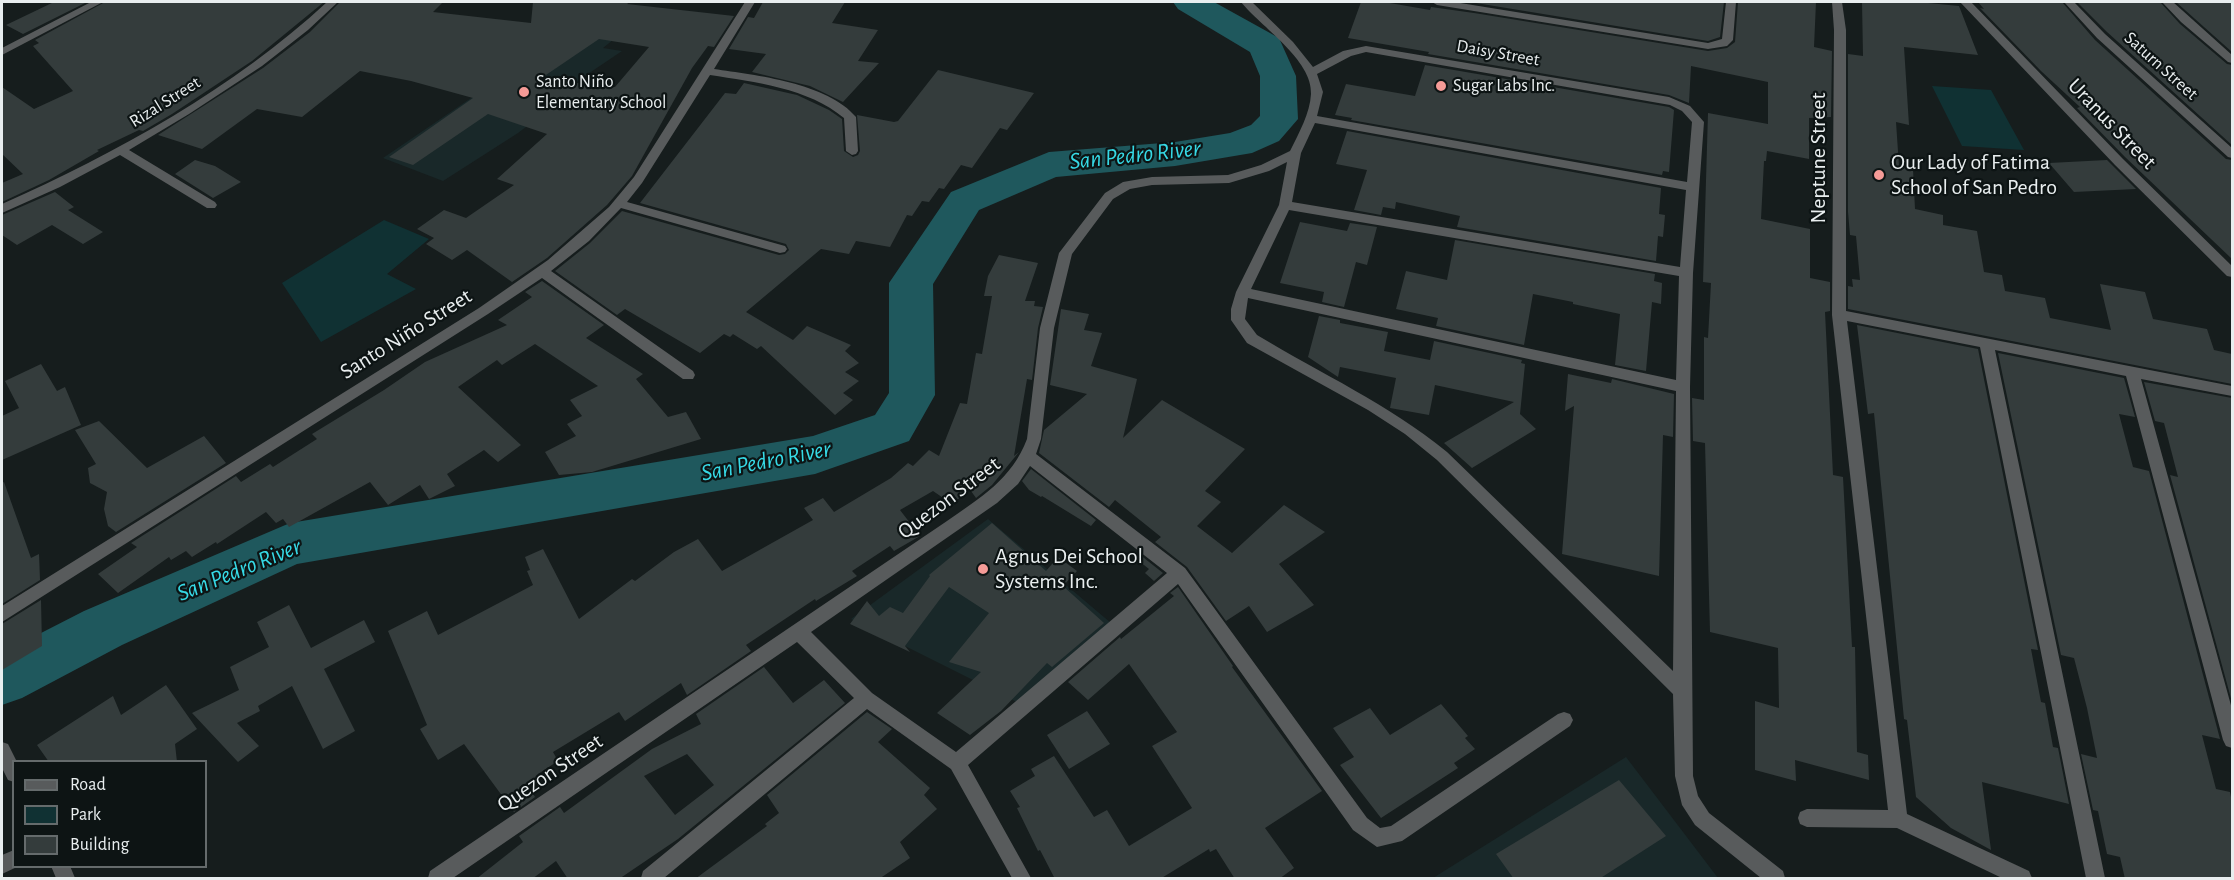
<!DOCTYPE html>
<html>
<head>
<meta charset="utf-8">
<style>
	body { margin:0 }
	#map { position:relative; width:2234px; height:880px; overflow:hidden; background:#161d1d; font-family:"Alegreya Sans",sans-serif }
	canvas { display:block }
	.frame { position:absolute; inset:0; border:3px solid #e9eeef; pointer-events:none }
	.legend { position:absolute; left:12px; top:760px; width:195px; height:108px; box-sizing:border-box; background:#0d1414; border:2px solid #656b6c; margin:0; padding:8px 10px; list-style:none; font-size:18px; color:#e9eeef }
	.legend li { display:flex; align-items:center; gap:12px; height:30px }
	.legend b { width:30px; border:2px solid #656b6c }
</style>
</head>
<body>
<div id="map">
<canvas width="2234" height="880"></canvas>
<div class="frame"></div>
<ul class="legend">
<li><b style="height:8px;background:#585b5c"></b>Road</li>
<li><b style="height:16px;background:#103133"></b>Park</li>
<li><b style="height:16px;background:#343c3c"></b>Building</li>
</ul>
</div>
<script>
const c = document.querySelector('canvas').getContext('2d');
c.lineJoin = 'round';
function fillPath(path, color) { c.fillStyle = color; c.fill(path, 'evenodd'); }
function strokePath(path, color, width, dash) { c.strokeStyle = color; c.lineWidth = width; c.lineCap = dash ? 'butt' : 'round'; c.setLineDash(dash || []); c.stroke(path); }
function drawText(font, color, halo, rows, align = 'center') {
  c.font = font + ' "Alegreya Sans",sans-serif'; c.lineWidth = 4.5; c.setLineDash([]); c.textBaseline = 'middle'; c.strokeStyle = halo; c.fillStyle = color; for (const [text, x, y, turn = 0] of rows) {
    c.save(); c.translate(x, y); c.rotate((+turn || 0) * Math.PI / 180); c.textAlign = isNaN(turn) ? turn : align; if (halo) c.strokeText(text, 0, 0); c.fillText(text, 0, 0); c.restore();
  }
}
fillPath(new Path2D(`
	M577 26 619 35 603 48 622 51 579 80 555 105 518 133 443 181 383 158Z
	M988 519 1111 623 1017 702 851 619Z
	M1626 757 1718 878H1433Z`), '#192829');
fillPath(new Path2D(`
	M1932 86 1991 90 2024 150 1962 146Z
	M384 220 429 239 387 274 416 289 321 342 282 283Z`), '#103133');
fillPath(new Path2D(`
	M1173 2H1214L1279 38 1296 76 1298 119 1279 141 1252 153 1175 166 1056 177 979 210 933 284 935 395 909 441 815 474 297 564 122 645 22 698 2 705V653L84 611 290 523 813 436 875 415 889 393V283L951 192 1049 152 1175 142 1230 133 1251 125 1260 116V76L1250 52 1178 9Z`), '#1f585d');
fillPath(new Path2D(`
	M54 2H87L23 34 6 25Z
	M105 2H324L252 61 172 114 143 131 139 130 97 150 99 151 49 180 2 202V183L23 174 2 154V87L34 109 73 91 33 46 39 43 35 40Z
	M340 2H443L433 12 531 23 533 2H630L627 4 734 16 714 47 708 46 692 68 632 176 607 205 547 258 512 282 467 250 452 260 426 244 434 238 417 229 444 210 466 218 514 185 497 179 547 134 488 114 413 165 389 157 473 98 411 81 360 71 302 117 257 109 202 149 158 135 263 68 310 32ZM599 39 649 47 615 87 540 79Z
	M763 2H845L832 23 878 30 858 61 879 63 843 102 810 86 752 72 766 54 729 49 748 17 754 18Z
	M1361 2H1384L1430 10 1431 7 1474 13 1708 51 1727 48 1735 42 1738 2H1816L1814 47 1832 51 1831 117 1809 118V159L1767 151 1766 161H1764L1761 219 1810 229V278L1830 282V311L1825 312 1833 475 1843 477 1852 647H1855L1857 752 1868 755 1869 780 1795 760 1796 781 1755 770V701L1779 708 1778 648 1710 632 1705 443 1693 441 1692 398 1704 400V337L1708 338 1711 283 1703 282 1708 113 1768 124V82L1691 66 1689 103 1669 95 1428 54 1429 52 1348 38Z
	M1477 2H1724L1720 37 1708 41 1476 3Z
	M1862 2H1918L1959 6 1978 55 1904 47 1909 125 1896 122 1899 166 1913 169 1915 209 1943 215V225L1977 231 1984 272 2002 275 2005 291 2045 298 2050 318 2111 330 2100 284 2145 292 2153 319 2207 329 2214 350 2232 354V384L1848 309V286L1853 287 1852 279 1860 280 1856 236 1850 235 1848 212V54L1863 56Z
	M1978 2H2062L2095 40 2226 159 2232 160V259L2125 157 2077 108 2080 107 2041 71 1980 8 1984 9Z
	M2077 2H2160L2180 24 2227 64 2232 65V145L2107 32Z
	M2176 2H2232V52Z
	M1425 65 1669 107 1674 110 1669 172 1663 171 1662 175 1351 120 1352 118 1335 115 1346 84 1415 96Z
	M938 70 1034 93 1007 130 1000 128 972 168 961 165 944 189 939 188 929 202 922 201 912 216 907 215 890 247 856 241 849 254 821 249 746 312 793 340 807 326 851 345 845 351 859 363 845 372 859 381 843 393 853 400 835 415 761 346 757 349 733 334 730 337 724 334 700 353 625 309 617 315 555 271 590 243 622 211 779 255 785 254 789 250 786 244 640 203 725 93 736 94 744 83 797 95 829 110 842 119 844 151 853 157 858 155 860 151 857 115 894 122 898 121Z
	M1347 131 1661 188 1659 214 1665 215 1663 237 1658 236 1656 261 1457 227 1460 216 1396 202 1395 209 1383 207 1381 215 1354 210 1367 170 1336 164Z
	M195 160 215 166 241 182 213 198 175 174Z
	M2107 160 2136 189 2074 192 2049 163Z
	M55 192 74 207 68 210 103 232 83 244 52 225 17 245 2 235V215Z
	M1300 222 1347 231 1350 223 1377 227 1367 265 1356 262 1344 307 1322 302 1324 292 1280 283Z
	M1455 240 1655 274 1654 281 1662 283 1661 304 1652 302 1646 371 1615 365 1620 314 1573 304V302L1533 294 1524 345 1436 326 1438 318 1396 309 1406 271 1447 280Z
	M999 255 1038 263 1025 301H1035L1034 306 1043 307 1038 328 1032 380 1027 379 1014 456 1019 452 992 485 976 498 971 491 995 471 994 470 952 504 933 491 900 510 920 536 894 551 890 546 852 571 857 576 816 601 815 599 746 645 751 651 687 695 681 683 625 721 619 712 553 752 558 761 538 774 539 777 528 785 535 797 514 812 464 744 438 760 420 729 427 725 388 631 427 611 438 635 533 585 527 571 530 570 525 557 543 549 579 619 632 579 635 581 674 552 698 539 722 571 813 520 804 508 823 498 834 512 891 478 908 463 913 466 929 450 939 456 960 403 967 404 976 353 982 354 992 296H984L988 276Z
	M542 281 604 325 586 338 643 374 636 379 668 417 686 412 701 439 592 472 559 475 545 452 576 436 567 424 582 416 570 400 598 386 535 344 502 365 497 360 458 387 521 445 498 462 484 450 447 474 455 486 429 499 420 485 388 505 370 482 289 527 283 519 276 523 266 512 217 544 216 542 192 557 186 551 171 560 169 557 118 593 98 574 137 547 131 543 236 476 241 482 270 464 273 467 317 439 312 434 384 390 425 362 507 325 498 320 532 297 525 292Z
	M1061 309 1089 314 1084 330 1102 333 1091 366 1137 379 1123 438 1162 400 1245 449 1205 491 1221 502 1197 526 1232 553 1284 505 1325 532 1279 564 1314 605 1267 632 1249 606 1226 621 1187 567 1155 542 1161 537 1115 500 1109 507 1039 453 1044 430 1087 394 1050 385Z
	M1319 316 1340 320V323L1388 332 1384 351 1430 360 1434 341 1522 360 1521 363 1525 364 1520 414 1536 429 1472 468 1444 443 1514 402 1435 385 1429 415 1390 408 1396 378 1340 367 1338 377 1308 357Z
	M1857 325 1978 349 2038 650 2031 649 2041 702 2045 703 2053 747 2058 748 2069 804 1982 782 1991 850 1951 828 1916 797 1907 720 1904 719 1874 413 1868 414Z
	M1998 353 2124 378 2135 417 2119 414 2133 467 2149 471 2220 739 2202 735 2216 789 2230 792 2232 802V879H2125L2120 857 2107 854 2098 811 2093 810 2081 754 2097 758 2087 708 2074 658 2061 655Z
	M41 364 57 391 65 387 81 425 2 460V416L19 408 5 381Z
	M1568 374 1611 383 1612 379 1674 394 1673 437 1663 435 1659 576 1562 554 1574 406 1565 411Z
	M2144 382 2232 398V702L2170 475 2178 477 2164 423 2155 421Z
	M99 421 147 468 204 436 226 463 116 532 108 526 104 509 107 492 90 483 88 468 96 464 75 430Z
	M1031 469 1096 520 1091 526 1042 496 1041 497 1029 490 1022 481Z
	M4 482 31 558 39 554 40 580 2 604V483Z
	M992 523 1046 571 1058 557 1077 571 1063 586 1104 623 1052 667 1047 663 1001 711 970 735 937 713 981 672 949 662 989 613 949 587 905 646 910 652 850 624 867 601 879 616 890 607 903 613 930 576 929 575Z
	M1139 554 1163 573 1154 581 1145 573 1149 569 1134 557Z
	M1178 587 1233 666 1232 667 1322 791 1265 828 1294 868 1279 879H1235L1216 849 1210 852 1209 849 1160 879H1055L1040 850 1038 851 1017 808 1020 807 1010 791 1035 776 1031 769 1054 756 1094 817 1107 810 1129 846 1192 808 1152 746 1177 732 1129 664 1088 700 1068 682 1120 637 1121 639 1174 596 1170 593Z
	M41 600 42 646 2 670V624Z
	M289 605 311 648 364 620 375 642 324 669 355 731 323 749 292 686 258 706 260 711 237 723 259 746 238 762 192 713 239 690 230 667 269 647 257 622Z
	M764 667 793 703 824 680 845 703 678 839 619 879H568L556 861 532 879H476L523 842 519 836 560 807 564 813 652 749 701 724 696 714ZM687 754 714 785 675 815 644 776Z
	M166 685 197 729 175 744 177 762H49L37 745 113 696 121 715Z
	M1441 704 1468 736 1465 738 1475 749 1454 763 1458 768 1381 818 1340 765 1354 757 1333 728 1370 708 1390 735Z
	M1087 711 1110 744 1069 769 1047 735Z
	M867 712 892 729 878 742 930 788 924 795 937 809 900 842 910 858 879 879H695L767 826 765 824 779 813 767 795Z
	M1619 780 1666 836 1599 879H1514L1496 854Z`), '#343c3c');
fillPath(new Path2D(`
	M91 2H103L2 55V48Z
	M327 2H338L308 30 262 66 189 114 129 150 215 202 217 205 215 208H207L120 155 60 187 2 213V204C117 153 234 88 327 2Z
	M745 2H755L714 69C755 75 828 83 856 117L858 151 856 154 852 155 846 151 844 118C808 88 755 82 710 75L642 183 627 202 785 246 787 249 785 252 780 253 621 208 589 241 551 271 693 371 695 375 693 379H683L542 278 488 314 2 622V606L479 308 548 260 609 207 634 177Z
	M1241 2H1252L1293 42 1313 67 1343 51 1366 46 1669 97 1690 106 1704 122 1693 273 1690 387 1693 776 1698 796 1709 813 1783 871 1785 878H1761L1695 825 1682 805 1675 776 1673 694 1437 460 1405 434 1368 410 1247 343 1231 320V309L1236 292 1279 205 1287 162 1269 171 1229 183 1152 185 1130 189 1113 199 1072 254 1054 328 1041 439 1036 454 1185 568 1367 818 1380 828 1391 826 1558 714 1564 712 1570 714 1573 720 1570 726 1402 841 1377 847 1353 830 1178 584 968 765 1031 878H1012L951 769 867 709 664 878H641L643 871 854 698 797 642 453 878H428L430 871 947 521C980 498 1012 479 1027 439L1040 328 1059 253 1105 193 1123 182 1152 177 1228 175 1261 165 1290 151C1299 133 1310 113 1311 94 1313 60 1260 26 1241 2ZM1366 52 1670 105 1682 111 1692 122 1687 182 1317 116 1323 92 1317 74 1351 56ZM1315 123 1686 190 1680 267 1292 202 1301 153ZM1289 210 1679 276 1676 380 1251 289ZM1248 298 1676 391 1673 671 1447 452C1387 403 1323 375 1257 335L1245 319ZM1030 466 1167 573 956 752 872 693 811 632 997 503 1018 484Z
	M1432 2H1454L1708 43 1722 39 1726 2H1736L1733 40 1727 46 1708 49 1437 5Z
	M1832 2H1842L1846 30V311L2232 386V396L2141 379 2232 709V748L2226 746 2223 740 2126 376 1995 350 2105 878H2086L1980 347 1847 321 1907 814 2029 871 2032 878H2002L1897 828 1807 827 1800 824 1798 818 1800 812 1807 809 1888 810 1832 315 1834 30Z
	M1960 2H1971L2123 159 2232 266V277L2227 276 2115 165Z
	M2064 2H2074L2105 34 2232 148V158L2228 157 2097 38Z
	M2162 2H2173L2232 55V63L2228 62 2181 22Z
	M2 742 8 744 17 762H14V782L8 780 2 768Z
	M14 850V866H19L2 874V855Z
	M51 866H70L75 878H56Z`), '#585b5c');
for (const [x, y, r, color] of [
	[1441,86,6,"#f59b97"],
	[524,92,6,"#f59b97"],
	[1879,175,6,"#f59b97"],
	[983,569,6,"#f59b97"]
]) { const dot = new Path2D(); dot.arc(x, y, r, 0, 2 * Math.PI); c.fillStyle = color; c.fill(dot); strokePath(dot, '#0d1414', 2); }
drawText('18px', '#e9eeef', '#0d1414', [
	["Daisy Street",1498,53,10],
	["Saturn Street",2161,66,42],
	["Rizal Street",165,102,-32]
]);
drawText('18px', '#e9eeef', '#0d1414', [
	["Santo Niño",536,82],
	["Elementary School",536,103],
	["Sugar Labs Inc.",1453,86]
], 'left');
drawText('22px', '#e9eeef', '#0d1414', [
	["Uranus Street",2112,124,46],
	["Neptune Street",1818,158,-90],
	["Santo Niño Street",406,334,-32],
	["Quezon Street",949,498,-37],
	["Quezon Street",550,773,-34]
]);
drawText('22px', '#e9eeef', '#0d1414', [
	["Our Lady of Fatima",1891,162],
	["School of San Pedro",1891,187],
	["Agnus Dei School",995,556],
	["Systems Inc.",995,581]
], 'left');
drawText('italic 24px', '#36d9e5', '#0d1414', [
	["San Pedro River",1135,155,-6],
	["San Pedro River",766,461,-11],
	["San Pedro River",239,570,-22]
]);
</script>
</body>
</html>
